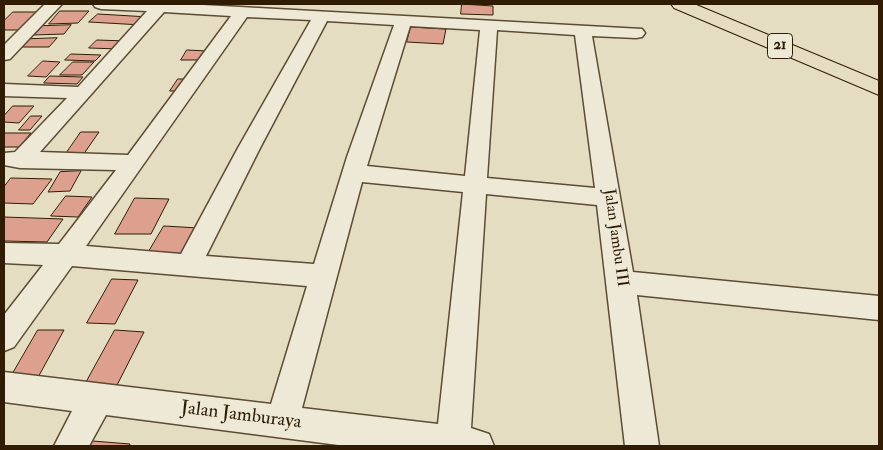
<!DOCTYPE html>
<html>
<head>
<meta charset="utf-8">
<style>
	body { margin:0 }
	#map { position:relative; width:883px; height:450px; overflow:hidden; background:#e5ddc2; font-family:"IM FELL Double Pica",serif }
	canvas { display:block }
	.frame { position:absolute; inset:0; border:5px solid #2f1c03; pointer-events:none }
</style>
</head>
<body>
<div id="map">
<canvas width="883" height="450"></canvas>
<div class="frame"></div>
</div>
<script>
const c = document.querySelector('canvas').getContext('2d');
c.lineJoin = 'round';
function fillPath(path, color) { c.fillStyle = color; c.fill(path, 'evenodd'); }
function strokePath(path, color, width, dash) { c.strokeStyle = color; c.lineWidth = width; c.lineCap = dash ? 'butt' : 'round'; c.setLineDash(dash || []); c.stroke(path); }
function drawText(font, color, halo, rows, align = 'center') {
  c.font = font + ' "IM FELL Double Pica",serif'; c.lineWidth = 4; c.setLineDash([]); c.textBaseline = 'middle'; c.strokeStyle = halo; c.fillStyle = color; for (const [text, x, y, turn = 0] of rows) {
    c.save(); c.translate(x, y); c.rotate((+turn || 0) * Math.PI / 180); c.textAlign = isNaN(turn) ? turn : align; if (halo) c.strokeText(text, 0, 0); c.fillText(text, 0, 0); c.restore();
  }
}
const building = new Path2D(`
	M462 4 493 6V15L461 14Z
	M60 11H89L78 23 49 24Z
	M13 12H40L22 30H4V21Z
	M98 14 149 17 142 25 89 22Z
	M71 25 64 34 34 35 42 26Z
	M411 27 446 29 443 44 407 42Z
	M57 38 49 47H20L29 39Z
	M97 40 127 41 120 49 89 48Z
	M187 50 207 51 201 60H181Z
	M71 54 101 55 95 61 65 60Z
	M43 61 60 62 46 77 28 76Z
	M73 62H94L82 75H60Z
	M50 76 83 77 77 84 44 83Z
	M178 79H187L179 91H170Z
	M13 106H34L19 123 4 122V116Z
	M31 116H42L30 130H19Z
	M81 132H99L83 155H65Z
	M4 133H31L19 147H4Z
	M81 171 70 191 48 192 60 172Z
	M11 178 52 179 33 204 4 203V187Z
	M66 196 92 197 78 217 51 216Z
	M135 198 169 199 151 234H115Z
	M4 217 63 219 47 242 4 241Z
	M164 226 199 228 184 256 148 253Z
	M112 279 138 280 115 324 87 323Z
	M38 330H64L36 381 9 380Z
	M115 330 144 332 113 393 82 390Z
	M80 440 130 444 129 446H77Z`);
fillPath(building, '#dea08e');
strokePath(building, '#2f1c03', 1);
const minor = new Path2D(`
	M45 4H62L10 59 4 60V45Z
	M93 4H185L642 29 645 33 642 37 636 38 592 36 633 272 879 296V320L637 295 659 446H625L597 205 486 194 471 428 489 434 494 446H346L106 415 89 446H54L72 411 4 402V372L271 404 307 286 72 266 14 347 4 351V315L43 265 4 263V243L59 244 116 170 20 168 4 165V153L15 152 67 98 4 96V84L78 87 147 11 101 9 95 7ZM164 12 231 16 128 155 40 152ZM247 17 311 20 238 148 181 254 86 246ZM327 21 394 25 347 157 314 264 206 256 260 148ZM410 26 480 30 465 176 367 166ZM497 30 575 35 595 188 487 178ZM362 182 463 192 438 424 302 408Z`);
const trunk = new Path2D(`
	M671 4H694L879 81V95L674 8Z`);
strokePath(minor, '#5c4c33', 3);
strokePath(trunk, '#2f1c03', 2);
fillPath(minor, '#eee9d7');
fillPath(trunk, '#e5ddc2');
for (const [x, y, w] of [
	[780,46,25]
]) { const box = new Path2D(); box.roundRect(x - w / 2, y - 12.5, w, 25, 4); c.fillStyle = '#eee9d7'; c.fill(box); strokePath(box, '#2f1c03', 1); }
drawText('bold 15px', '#2f1c03', null, [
	["21",780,46]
]);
drawText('16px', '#2f1c03', '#eee9d7', [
	["Jalan Jambu III",615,238,82]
]);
drawText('19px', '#2f1c03', '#eee9d7', [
	["Jalan Jamburaya",241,416,7]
]);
</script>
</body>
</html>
